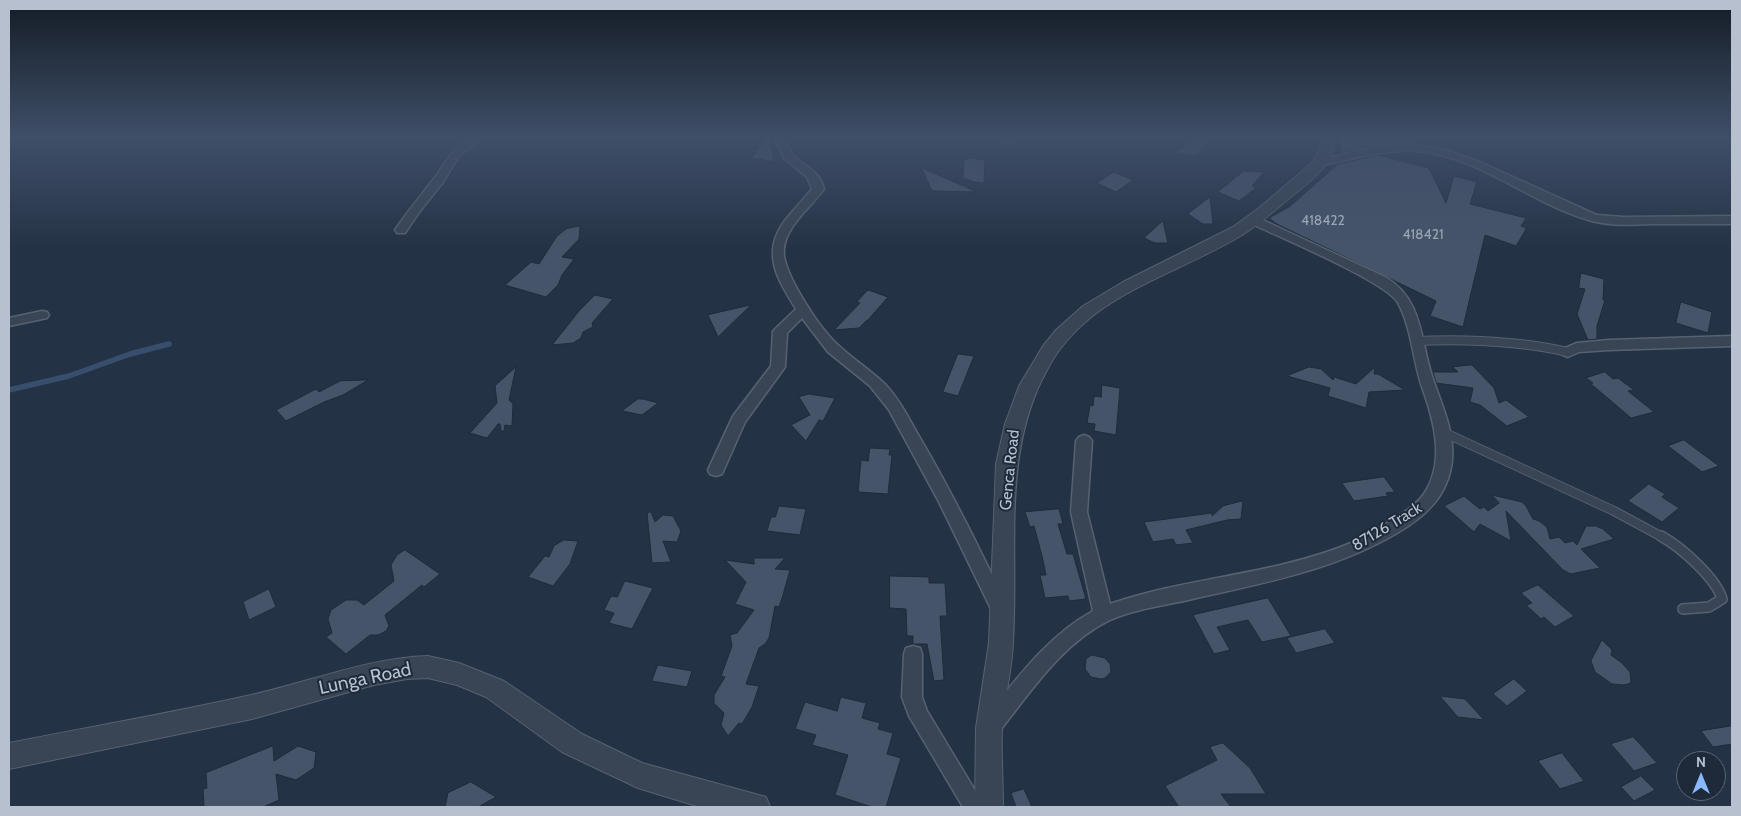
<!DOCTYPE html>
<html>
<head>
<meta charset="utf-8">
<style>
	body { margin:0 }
	#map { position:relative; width:1741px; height:816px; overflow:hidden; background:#243245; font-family:Cabin,sans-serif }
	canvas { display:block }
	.frame { position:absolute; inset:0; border:10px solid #b6c0ce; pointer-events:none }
	.north { position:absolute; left:1676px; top:751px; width:50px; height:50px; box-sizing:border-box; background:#1e2939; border:1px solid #5b6575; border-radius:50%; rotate:0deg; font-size:14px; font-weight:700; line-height:20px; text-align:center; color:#b6c0ce }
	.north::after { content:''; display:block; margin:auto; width:18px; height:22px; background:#8ab8ff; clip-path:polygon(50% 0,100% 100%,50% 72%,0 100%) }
</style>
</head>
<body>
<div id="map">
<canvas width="1741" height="816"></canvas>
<div class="frame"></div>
<div class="north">N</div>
</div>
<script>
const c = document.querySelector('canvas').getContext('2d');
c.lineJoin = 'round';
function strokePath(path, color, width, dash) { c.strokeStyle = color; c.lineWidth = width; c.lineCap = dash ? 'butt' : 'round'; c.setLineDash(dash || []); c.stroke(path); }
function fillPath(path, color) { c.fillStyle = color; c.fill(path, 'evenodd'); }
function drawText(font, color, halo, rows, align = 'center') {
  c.font = font + ' Cabin,sans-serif'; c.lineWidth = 4; c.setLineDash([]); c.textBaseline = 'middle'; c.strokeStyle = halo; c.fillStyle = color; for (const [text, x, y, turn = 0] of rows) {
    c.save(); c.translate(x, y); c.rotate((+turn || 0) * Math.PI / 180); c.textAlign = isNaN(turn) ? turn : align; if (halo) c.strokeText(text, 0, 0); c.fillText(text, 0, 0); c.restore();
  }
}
strokePath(new Path2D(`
	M9 390 69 376 130 354 169 344`), '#374e6d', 5.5);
const building = new Path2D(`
	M768 137H770L774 162 752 158Z
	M1194 137H1210L1196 156 1176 153Z
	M1337 137H1414L1417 143 1379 144 1342 153Z
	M1378 155 1429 168 1446 203 1454 176 1477 182 1470 204 1526 218 1521 226 1526 228 1525 231 1516 246 1485 235 1463 327 1430 316 1436 301 1277 224 1269 218 1289 207 1338 164Z
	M970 158 985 160 984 183 974 182 963 178 964 160Z
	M922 168 977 192 934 191 931 189Z
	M1244 171 1264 172 1252 186 1256 188 1239 201 1218 192Z
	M1114 172 1133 180 1116 192 1097 183Z
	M1210 197 1213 224H1203L1188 214Z
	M1163 221 1168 243H1155L1144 238Z
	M580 226 579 239 562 257 574 259 562 275 558 285 546 297 505 285 531 262 539 264 557 236 566 229Z
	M1581 273 1604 279 1603 300H1605L1597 326V339L1588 340 1577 314 1585 289 1579 288Z
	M868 290 888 297 868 320H867L859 328 834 330 860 303 857 302Z
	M595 295 613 299 592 323 593 327 583 332 581 338 573 343 552 345 579 311Z
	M1681 302 1712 312 1708 333 1676 323Z
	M751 305 718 337 708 315Z
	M958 354 974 356 958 396 943 392Z
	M1472 365 1494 388 1499 403 1506 400 1529 417 1507 426 1480 405 1470 402 1473 388 1436 383 1433 372H1458L1453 367Z
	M516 367 509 400 513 404 512 426 505 425 504 431H501L500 424H498L487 438 470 433 497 403 495 386Z
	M1309 367 1321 369 1333 380 1334 377 1356 384 1375 367 1374 374H1378L1405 390 1369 392 1366 408 1328 396 1330 388 1287 376Z
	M1605 372 1613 379 1618 378 1634 390 1628 391 1654 412 1631 418 1591 384 1593 383 1586 378Z
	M368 380 343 395 324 402 286 421 276 410 316 389 319 392 340 381Z
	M1102 385 1120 388 1116 435 1094 431 1095 424 1087 423 1090 405 1093 406 1094 396 1101 397Z
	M809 394 835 398 823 421 819 420 806 441 791 425 810 415 799 397Z
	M638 399H643L658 403 642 415 622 411Z
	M1684 440 1719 466 1702 472 1668 446Z
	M870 448 890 449 889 455H892L888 494 858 492 861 460 868 461Z
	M1384 477 1395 492 1386 493 1388 496 1354 501 1342 483Z
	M1649 484 1665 494 1662 497 1679 508 1662 522 1628 501Z
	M1492 495 1522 502 1526 506 1533 519 1539 521 1547 527 1550 539 1559 537 1565 543 1573 541 1577 545 1586 526H1596L1603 529 1614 539 1581 549 1600 568 1571 574 1563 570 1506 511 1511 541 1480 524 1474 532 1444 506 1464 496 1480 509 1484 507 1488 511 1499 503Z
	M1243 501 1241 519 1227 520 1186 530 1193 543 1176 545 1173 539 1153 542 1144 522 1212 513V516L1223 506Z
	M779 506 806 509 800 535 767 531 771 517H775Z
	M1059 509 1063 524H1058L1067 554H1073L1086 599 1069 601 1068 596 1045 598 1040 575H1046L1042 556 1034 526 1030 527 1025 512Z
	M651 512 655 522 663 515 673 516 681 531 677 542 663 541 671 562 652 563 647 513Z
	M564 540 578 541 570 564 553 586 528 577 545 556 549 557 554 546Z
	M405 550 440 574 424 587 422 585 385 615 389 626 386 631 378 635H370L346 654 326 637 332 633 328 619 331 610 346 600H357L364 605 394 581 391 565 397 555Z
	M754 558H785L775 569 790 570 783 595 779 607 775 606 769 638 765 644 759 648 746 684 759 686 752 707 742 724 739 723 728 736 721 725 724 713 714 703V695L725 677 721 676 732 646 730 635 737 633 754 610 735 604 746 582 725 560 754 564Z
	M890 576 929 577V583H945L947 616H940L944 680 934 681 927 644H913V636H907L906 609 890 608Z
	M625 581 653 588 632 629 609 623 614 613 604 610 611 596 617 597Z
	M1538 585 1574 616 1555 627 1544 617 1541 619 1526 605 1532 603 1521 593Z
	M269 589 276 607 249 620 243 602Z
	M1268 598 1291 636 1262 642 1248 620 1217 627 1230 650 1214 654 1193 615Z
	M1325 629 1335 643 1296 653 1287 638Z
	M1602 640 1612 650 1611 655 1622 663 1630 672 1631 683 1624 685 1612 684 1595 672 1591 661Z
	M1092 655 1105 658 1110 664 1111 672 1105 678 1101 679 1091 677 1085 669 1086 659Z
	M658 665 692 671 687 687 652 681Z
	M1514 679 1527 691 1507 706 1493 694Z
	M1440 696 1465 699 1484 720 1458 717Z
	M841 697 866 703 862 718 880 723 878 729 893 733 887 754 901 758 886 807H872L835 795 848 755 812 745 816 735 795 729 805 702 837 711Z
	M1732 726V744L1713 747 1701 731Z
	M1633 737 1639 743 1657 763 1634 771 1611 744Z
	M1223 743 1250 768 1266 794H1221L1231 807H1179L1165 786 1217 760 1210 747Z
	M273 746 274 761 298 746 316 752 314 768 296 780 276 774 279 800 263 807H204L203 789 207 788 206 773Z
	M1562 753 1584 781 1560 789 1538 761Z
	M1641 776 1655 790 1634 801 1621 787Z
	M471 782 496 797 478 807H445L448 793Z
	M1024 789 1032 807H1016L1011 793Z`);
fillPath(building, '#465469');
strokePath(building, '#202b3b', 1);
const serviceFar1 = new Path2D(`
	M1416 341C1466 339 1519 341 1568 352
	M1443 432 1614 511 1664 538`);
const service = new Path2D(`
	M1661 536C1681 547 1716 578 1722 599L1709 607 1683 609`);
const minor = new Path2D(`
	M473 137H486L466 150 457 159 443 182 420 211 405 233H397L395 230C407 212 420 197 433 180 449 159 449 151 473 137Z
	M774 137H784C787 143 789 151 794 156 805 167 820 171 824 189 810 209 781 229 784 256 788 280 820 329 838 345 853 359 870 370 885 384 900 400 909 419 920 438 953 494 981 552 1009 610L1006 615 1000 618 994 615 939 502 889 410 870 386 828 352 802 318 787 333 785 367 745 422 722 474 716 476 710 474 708 470 733 416 771 366 773 331 796 309C776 277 760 251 787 218 795 208 804 199 812 189L807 177 784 158Z
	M992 137H1007L1013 141 1008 144Z
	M1416 145 1443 149 1482 163 1597 215 1623 217 1732 216V224C1706 224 1679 224 1653 224 1633 225 1611 226 1592 221 1532 205 1480 156 1417 151 1384 149 1352 159 1320 166L1314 163 1316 161 1379 146Z
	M1254 216 1385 277C1423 299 1420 339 1432 376 1441 404 1455 431 1452 461 1448 496 1425 517 1397 533 1331 572 1257 584 1184 601 1159 606 1133 610 1110 620 1062 643 1030 693 998 733L991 735 984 733 981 726 984 719C1016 680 1047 636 1093 611L1071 512 1076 441 1079 437 1084 435 1089 437 1092 441 1087 512 1110 604C1188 577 1274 575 1351 543 1364 537 1375 529 1387 523 1402 514 1419 504 1427 489 1444 458 1434 421 1423 390 1413 363 1412 328 1398 303 1387 282 1277 236 1250 223L1248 220 1250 217Z
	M42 311 47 312 49 315 47 318 9 326V318Z
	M1732 336V346L1609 350 1579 352 1568 357 1563 355 1561 352 1563 349 1577 343 1609 340Z
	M913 646 920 648 922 654V697L927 711 985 807H963L909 716 902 697 904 654 906 648Z`);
const tertiary = new Path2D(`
	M1321 137H1335C1334 164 1312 180 1293 195 1275 210 1258 226 1237 238 1191 265 1138 282 1095 314 1076 329 1058 348 1047 370 1001 453 1019 552 1013 642 1012 671 1004 700 1002 728 1001 754 1003 781 1003 807H975L976 728 989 643 996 464 1005 424 1019 386 1043 346 1056 330 1083 306 1123 282 1233 227 1259 208 1312 163 1318 152Z
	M428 656 459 663 504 681 582 734 642 763 766 797 770 807H700L638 788 562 752 486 697 457 685 428 678 407 679 374 685 252 719 9 769V743C90 727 171 713 251 695 310 682 367 658 428 656Z`);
strokePath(serviceFar1, '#576271', 10);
strokePath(service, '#576271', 12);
strokePath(minor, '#576271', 3);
strokePath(tertiary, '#576271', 2);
strokePath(serviceFar1, '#394454', 8);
strokePath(service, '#394454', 9);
fillPath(minor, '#394454');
fillPath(tertiary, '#394454');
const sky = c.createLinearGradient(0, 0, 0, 251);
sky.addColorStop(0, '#141c26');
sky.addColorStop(0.55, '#3f4f68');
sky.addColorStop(1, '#3f4f6800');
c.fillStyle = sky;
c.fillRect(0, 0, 1741, 251);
drawText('14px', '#9aa5b5', null, [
	["418422",1323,221],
	["418421",1423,235]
]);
drawText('16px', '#b6c0ce', '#1e2939', [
	["Genca Road",1010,470,-84],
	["87126 Track",1387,527,-31]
]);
drawText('19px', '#b6c0ce', '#1e2939', [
	["Lunga Road",365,679,-12]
]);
</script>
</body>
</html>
